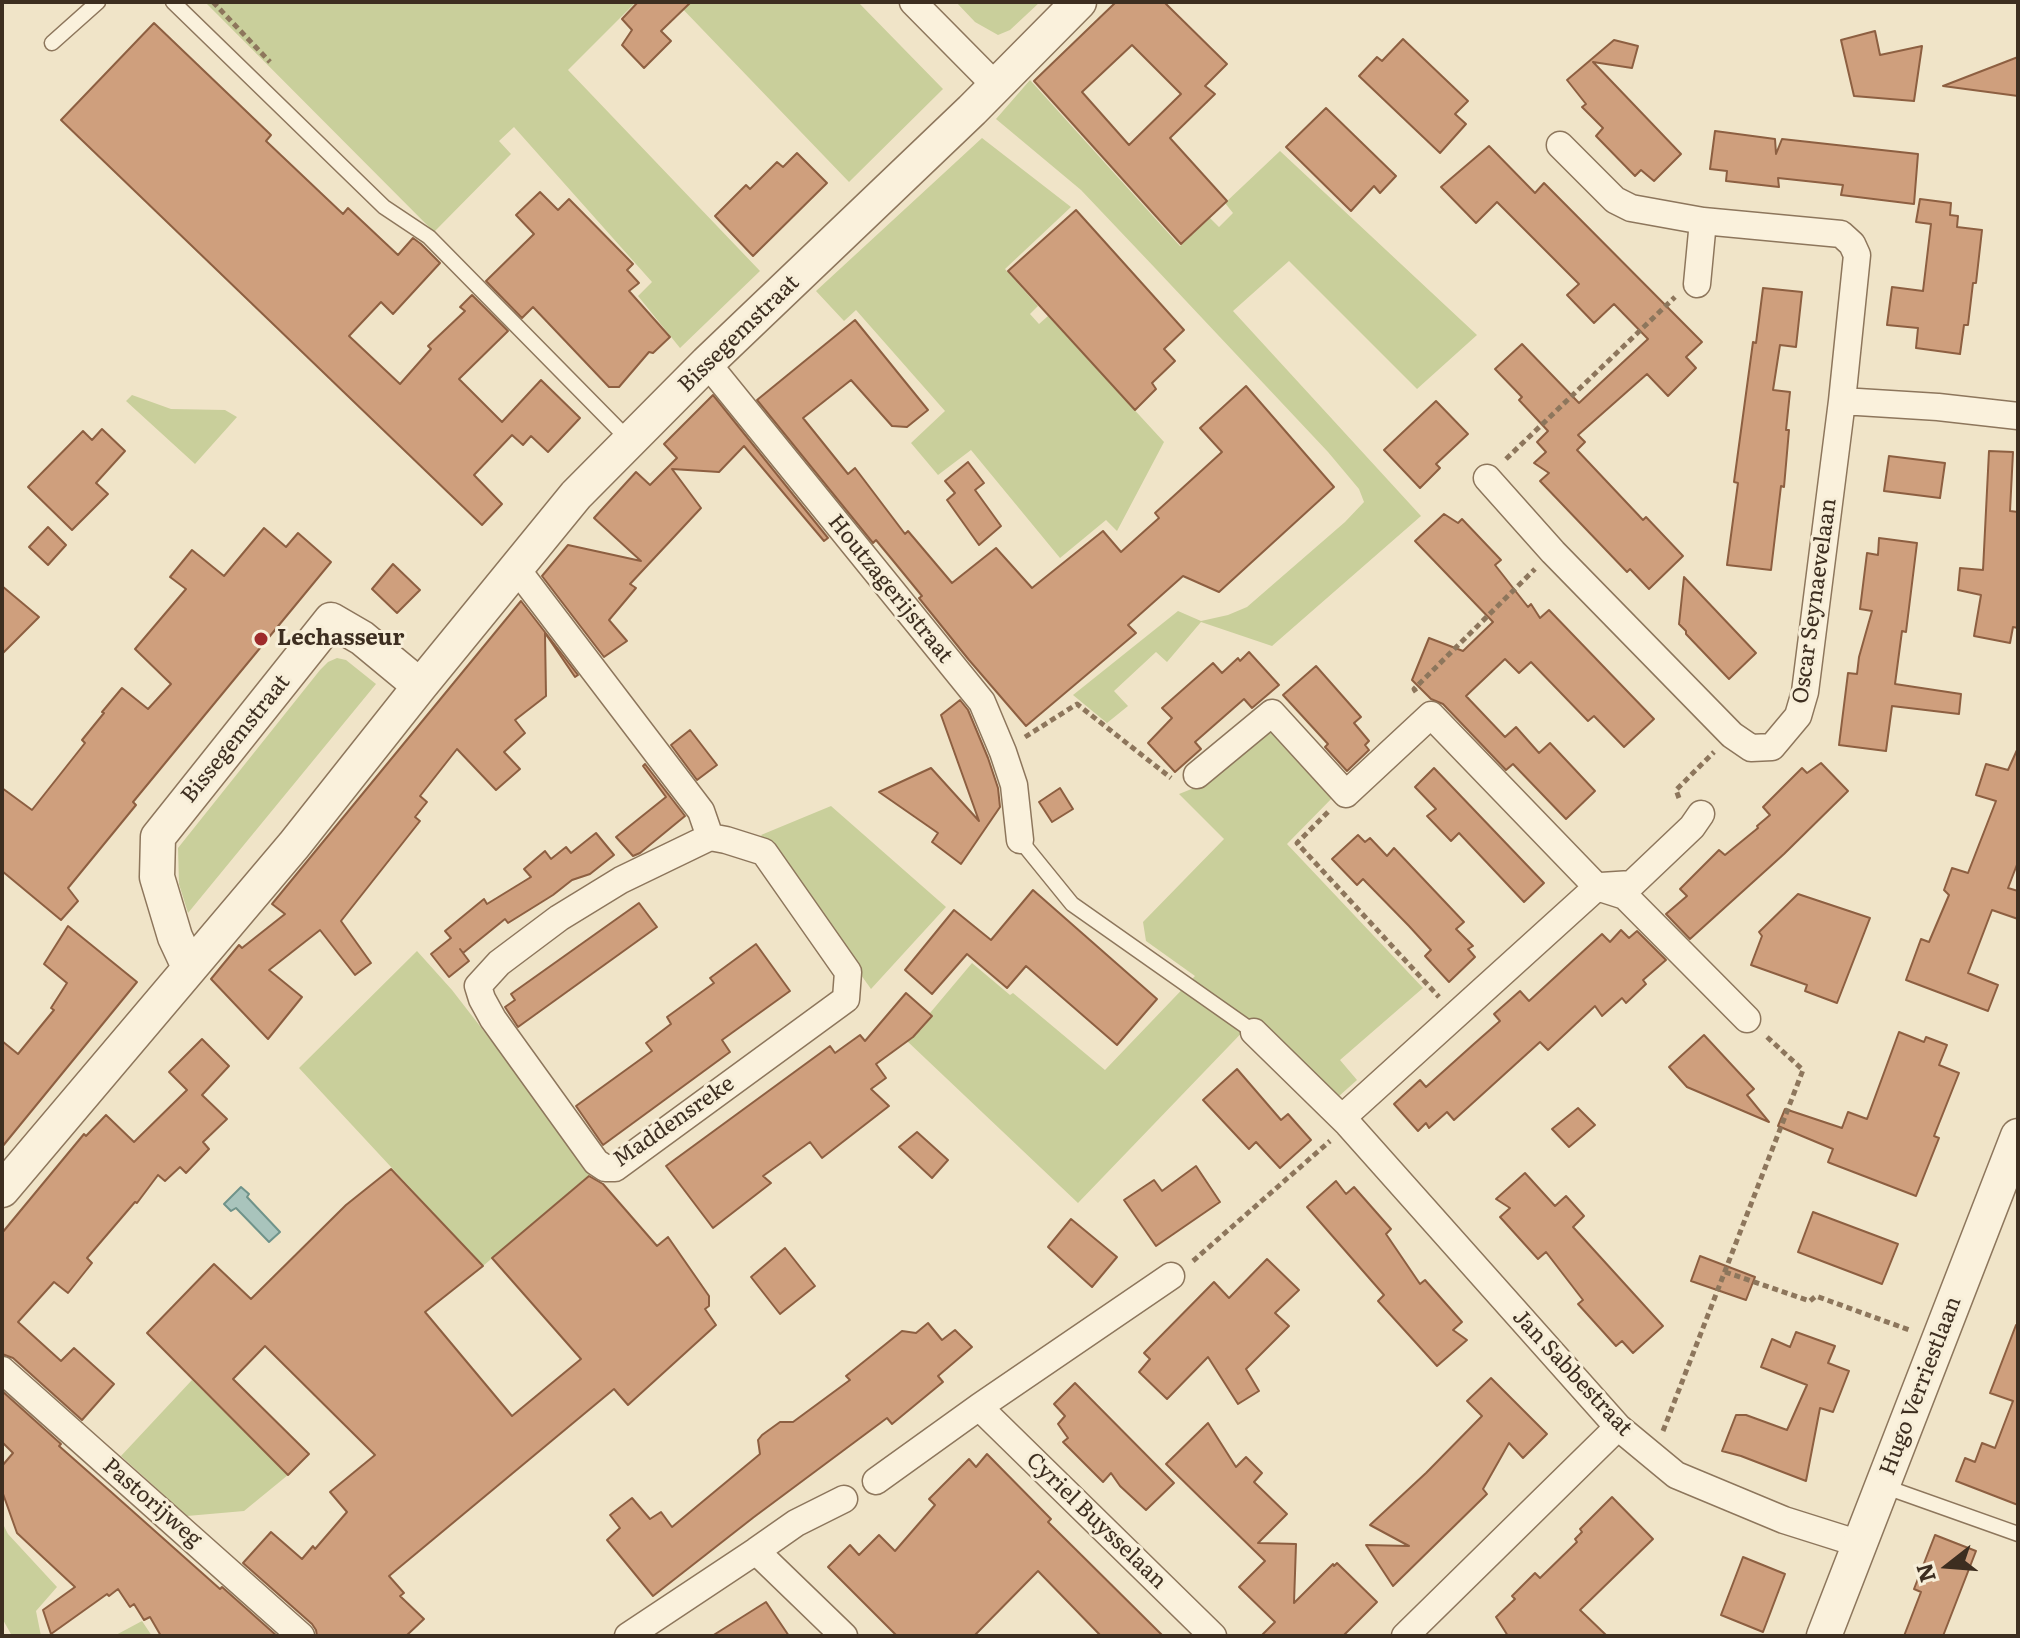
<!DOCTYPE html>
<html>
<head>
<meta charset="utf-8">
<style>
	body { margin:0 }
	#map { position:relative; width:2020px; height:1638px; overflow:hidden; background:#f0e4c8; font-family:Literata,serif }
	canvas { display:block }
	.frame { position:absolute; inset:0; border:4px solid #3d2e20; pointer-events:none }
	.north { position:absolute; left:1908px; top:1526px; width:80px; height:80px; -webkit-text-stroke:6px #f7eed8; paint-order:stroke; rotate:253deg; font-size:22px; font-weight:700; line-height:32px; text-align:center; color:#3d2e20 }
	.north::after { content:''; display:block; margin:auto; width:28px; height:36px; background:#3d2e20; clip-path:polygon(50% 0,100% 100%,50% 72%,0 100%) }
</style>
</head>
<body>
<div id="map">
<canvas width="2020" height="1638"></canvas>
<div class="frame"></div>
<div class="north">N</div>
</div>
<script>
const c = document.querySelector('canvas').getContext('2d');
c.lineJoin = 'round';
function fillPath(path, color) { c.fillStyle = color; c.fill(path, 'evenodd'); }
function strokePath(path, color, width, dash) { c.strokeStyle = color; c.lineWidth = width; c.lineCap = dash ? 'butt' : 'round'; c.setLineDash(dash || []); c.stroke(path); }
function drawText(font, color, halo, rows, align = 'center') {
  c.font = font + ' Literata,serif'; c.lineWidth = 6; c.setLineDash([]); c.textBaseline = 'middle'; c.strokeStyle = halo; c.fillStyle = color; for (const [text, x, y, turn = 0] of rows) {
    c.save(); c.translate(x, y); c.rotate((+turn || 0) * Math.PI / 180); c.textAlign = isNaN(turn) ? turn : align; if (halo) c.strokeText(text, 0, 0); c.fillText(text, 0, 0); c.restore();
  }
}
fillPath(new Path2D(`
	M205 2H636L568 70 760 271 680 348 638 296 652 282 514 127 499 141 511 154 434 232Z
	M676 2H858L943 89 849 182Z
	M956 2H1040L1010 30 998 35 975 22Z
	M1030 80 1180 246 1210 218 1219 227 1233 213 1225 203 1280 151 1477 335 1417 389 1289 261 1233 311 1421 516 1272 646 1201 622 1167 662 1156 652 1114 691 1128 706 1107 723 1073 695 1178 611 1201 621 1228 615 1247 607 1345 522 1364 502 1359 489 1328 452 1155 268 1081 190 996 119Z
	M982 138 1071 207 1005 269 1038 306 1030 314 1039 324 1048 316 1164 442 1117 531 1106 520 1060 558 971 450 938 475 911 443 945 411 856 310 844 321 816 291Z
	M132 395 171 409 225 410 237 417 195 464 126 401Z
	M337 658 346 660 376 684 188 913 179 884 178 848 320 670 328 662Z
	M1272 723 1336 794 1287 844 1423 988 1340 1060 1357 1080 1338 1097 1254 1020 1078 1203 907 1041 917 1029 920 1031 933 1016 930 1013 972 963 1010 995 1013 993 1105 1070 1195 976 1146 941 1143 922 1224 839 1179 794 1199 786Z
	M831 806 946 907 871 989 761 835Z
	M417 951 452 990 593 1172 483 1266 299 1068Z
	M192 1380 288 1475 244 1511 187 1516 121 1456Z
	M2 1522 8 1534 57 1587 36 1611 41 1636H12L2 1618Z
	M142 1621 152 1636H114Z`), '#c9cf9b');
const water = new Path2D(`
	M241 1187 249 1194 247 1197 280 1232 269 1242 236 1208 231 1211 224 1204Z`);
fillPath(water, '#a9c4bc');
strokePath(water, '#6f938a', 2);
const building = new Path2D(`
	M638 2H691L661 31 671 41 644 68 622 45 632 30 622 19Z
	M1116 2H1164L1227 64 1205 86 1215 94 1170 138 1227 201 1181 244 1034 81ZM1132 45 1181 94 1129 145 1082 92Z
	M154 23 271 135 266 141 343 214 348 208 398 255 413 238 421 244 440 263 393 314 381 302 349 336 400 384 431 349 428 346 465 311 460 307 472 295 508 331 459 379 502 422 541 380 580 418 548 452 531 436 523 445 512 435 474 475 502 504 482 525 61 120Z
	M1875 31 1880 55 1922 46 1914 101 1854 96 1841 40Z
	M1403 39 1468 101 1455 114 1466 124 1440 153 1359 76 1377 57 1382 61Z
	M1614 40 1638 46 1632 68 1593 62 1681 154 1654 181 1641 170 1635 176 1596 136 1603 128 1582 107 1586 104 1567 80Z
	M2018 57V96L1943 86Z
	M1326 108 1396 176 1380 193 1374 186 1351 211 1286 147Z
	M1715 131 1775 139 1776 154 1782 139 1918 154 1914 204 1841 195 1843 185 1778 178 1779 187 1726 181 1727 171 1710 169Z
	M1489 146 1535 193 1544 183 1702 342 1686 357 1696 368 1668 396 1647 374 1578 435 1585 442 1577 450 1643 520 1646 517 1683 556 1649 589 1630 569 1627 572 1540 481 1549 473 1534 463 1546 452 1537 442 1548 431 1519 400 1522 397 1495 369 1522 344 1579 403 1648 339 1614 304 1594 323 1567 295 1579 284 1497 202 1476 223 1441 187Z
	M797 153 827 183 753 256 715 216 746 185 750 189 777 162 783 167Z
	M540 192 558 210 569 199 633 264 627 270 639 283 629 291 670 337 653 353 649 352 619 387H609L533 307 522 318 486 281 534 234 516 215Z
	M1920 199 1951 203 1950 215 1958 216 1957 227 1982 230 1976 283H1973L1968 325H1964L1960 354 1916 348 1918 328 1887 325 1892 287 1923 291 1931 224 1916 222Z
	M1076 210 1184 330 1164 349 1175 361 1152 383 1156 389 1135 410 1008 271Z
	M1763 288 1802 292 1796 347 1780 345 1773 390 1790 392 1786 430H1789L1784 487 1781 486 1771 570 1727 565 1738 483 1734 482 1753 342 1756 343Z
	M855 320 928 410 907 427 892 426 851 380 803 418 848 474 855 468 905 534 908 531 952 583 996 548 1032 588 1103 531 1121 552 1159 518 1155 513 1222 452 1200 428 1246 386 1334 487 1219 592 1183 576 1128 625 1136 633 1026 726 969 660 919 598 922 596 895 563 876 540 873 543 757 400Z
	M713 395 828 538 824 541 744 446 719 472 672 469 701 508 630 584 636 588 609 620 627 641 604 657 542 576 568 545 641 561 594 518 636 472 650 485 677 458 664 444Z
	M1436 401 1468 434 1436 464 1440 468 1420 488 1384 450Z
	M102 429 125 451 96 483 108 494 72 530 28 487 83 431 92 440Z
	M1989 451 2013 452 2010 511 2018 512V628L2013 627 2010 643 1974 636 1981 595 1958 590 1960 568 1983 570Z
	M1889 456 1945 463 1940 498 1884 491Z
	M968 462 984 483 975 490 1001 526 979 545 947 500 955 493 945 481Z
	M1444 514 1458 523 1462 519 1501 560 1495 565 1528 607 1531 604 1540 618 1549 610 1654 719 1624 747 1594 716 1588 721 1531 662 1519 673 1505 659 1466 696 1505 737 1516 727 1539 753 1550 743 1595 791 1566 819 1513 764 1506 770 1443 704 1431 699 1412 680 1429 638 1463 651 1493 622 1415 541Z
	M48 527 66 545 48 565 29 547Z
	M264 528 286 547 298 533 331 562 133 802 136 805 68 888 78 901 61 920 2 871V788L32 810 85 743 82 740 104 713 102 712 122 688 148 709 171 684 135 649 186 589 170 577 192 550 224 576Z
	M1879 538 1917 543 1906 632 1902 631 1895 684 1961 694 1959 714 1892 706 1886 751 1839 745 1848 673 1857 674 1859 657 1872 611 1860 609 1867 553 1878 555Z
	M393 564 420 590 397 613 372 589Z
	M1684 577 1756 653 1729 679 1686 634V631L1679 624Z
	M2 586 39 617 2 654Z
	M521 601 578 675 575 677 545 633 546 696 515 720 525 733 504 752 520 769 496 790 457 749 420 796 427 802 415 817 420 821 341 921 371 963 355 975 320 930 269 970 302 997 268 1039 211 979 239 945 242 948 285 914 272 904Z
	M1249 652 1279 685 1252 708 1244 699 1195 742 1201 749 1175 772 1148 743 1172 718 1162 708 1213 663 1222 673 1238 658 1240 661Z
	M1316 666 1361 717 1354 723 1369 741 1365 745 1369 750 1347 771 1325 747 1328 744 1283 695Z
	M960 700 968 710 988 758 998 788 1000 807 961 864 932 842 938 833 879 792 931 768 979 821 941 715Z
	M690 730 717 765 697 780 671 745Z
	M2017 750 2018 862 2008 888 2018 891V919L1992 910 1968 973 1998 985 1988 1011 1906 980 1921 939 1929 942 1949 895 1944 890 1952 868 1968 873 1996 801 1976 795 1986 764 2008 770Z
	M1821 763 1848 791 1784 854 1690 939 1666 914 1687 896 1680 889 1719 850 1725 855 1758 828 1757 826 1770 815 1763 807 1802 768 1807 773Z
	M645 764 685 816 640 853 633 856 616 837 666 797 643 766Z
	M1434 768 1544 883 1524 902 1459 833 1451 841 1427 816 1436 809 1415 787Z
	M1060 788 1073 809 1052 822 1039 802Z
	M596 833 614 855 590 874 572 880 553 895 508 923 505 919 463 953 460 949 469 961 449 977 431 954 451 938 445 931 484 899 487 904 531 877 524 869 545 851 551 859 566 847 571 853Z
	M1358 835 1365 842 1370 838 1387 856 1394 848 1464 922 1456 929 1473 946 1468 949 1475 957 1449 982 1425 956 1431 950 1409 926 1363 879 1357 885 1332 859Z
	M1033 890 1157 999 1117 1045 1026 966 1007 988 967 954 932 994 905 970 954 910 991 940Z
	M1798 894 1870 918 1837 1003 1805 991 1807 985 1751 965 1762 936 1759 932Z
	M639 903 657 927 518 1027 505 1007 515 1000 511 994Z
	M68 926 137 982 2 1147V1041L18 1054 54 1010 51 1008 67 983 44 964Z
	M1621 930 1629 938 1637 931 1666 960 1643 980 1646 984 1626 1003 1622 998 1602 1016 1595 1006 1548 1050 1540 1042 1454 1120 1447 1112 1429 1128 1426 1123 1418 1131 1394 1104 1420 1080 1426 1087 1475 1043 1500 1021 1494 1014 1520 991 1529 1001 1602 934 1610 942Z
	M756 944 790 991 722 1040 730 1052 603 1145 576 1106 652 1051 646 1043 671 1024 667 1017 714 983 710 978Z
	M906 993 932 1016 913 1037 876 1064 886 1078 871 1089 889 1106 822 1158 810 1142 763 1176 771 1183 713 1228 666 1166 830 1046 835 1053 860 1035 865 1041Z
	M1899 1032 1924 1042 1926 1037 1947 1045 1939 1065 1959 1073 1934 1136 1939 1138 1916 1196 1830 1163 1828 1162 1833 1149 1778 1126 1785 1109 1842 1128 1848 1112 1867 1119Z
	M1704 1035 1754 1089 1747 1095 1769 1122 1687 1087 1669 1067Z
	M202 1039 229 1066 202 1095 227 1119 203 1142 209 1149 186 1173 180 1167 165 1181 158 1175 137 1203 135 1202 87 1258 92 1263 68 1293 54 1282 18 1322 61 1361 74 1348 114 1384 82 1420 13 1358 2 1354V1233L84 1134 86 1136 106 1115 134 1142 187 1090 169 1072Z
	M1237 1069 1281 1120 1288 1114 1311 1140 1280 1168 1256 1142 1249 1149 1203 1100Z
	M1578 1108 1595 1125 1569 1147 1552 1129Z
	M917 1132 948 1160 932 1178 899 1147Z
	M1196 1166 1220 1202 1156 1246 1124 1200 1154 1180 1162 1191Z
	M391 1169 483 1266 425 1312 512 1416 581 1359 492 1258 589 1176 603 1184 657 1246 668 1237 709 1296V1306L705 1309 716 1325 628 1405 614 1389 389 1576 404 1593 400 1596 424 1619 406 1636H317L316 1630 312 1624 243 1563 271 1532 302 1559 313 1546 315 1549 347 1512 330 1492 375 1455 265 1346 233 1379 309 1454 288 1475 147 1333 214 1264 251 1299 346 1205Z
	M1525 1173 1555 1206 1566 1196 1584 1216 1573 1227 1663 1326 1633 1353 1622 1341 1616 1346 1578 1304 1583 1300 1546 1252 1538 1259 1500 1217 1510 1208 1496 1199Z
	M1336 1181 1346 1194 1354 1187 1391 1229 1386 1234 1420 1284 1425 1280 1462 1322 1453 1330 1467 1340 1437 1366 1378 1301 1384 1295 1307 1207Z
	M1813 1212 1898 1244 1882 1284 1798 1252Z
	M1071 1219 1117 1257 1092 1287 1048 1247Z
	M785 1248 815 1286 780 1314 751 1277Z
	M1700 1256 1755 1277 1746 1300 1691 1281Z
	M1267 1259 1299 1290 1275 1313 1289 1326 1246 1369 1259 1391 1238 1404 1208 1357 1167 1399 1139 1372 1150 1359 1144 1353 1214 1282 1229 1298Z
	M928 1323 942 1340 955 1330 972 1347 938 1376 943 1382 892 1424 887 1418 754 1517 653 1596 607 1540 620 1528 610 1515 632 1498 650 1519 661 1512 672 1527 760 1454 758 1440 762 1435 780 1422H793L850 1380 846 1376 902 1331 916 1333Z
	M2016 1325H2018V1505L1956 1481 1965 1458 1975 1462 1982 1443 1995 1448 2013 1401 1990 1393Z
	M1796 1332 1835 1346 1828 1363 1849 1371 1833 1412 1820 1408 1806 1481 1741 1456 1722 1451 1736 1415H1746L1787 1430 1807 1385 1761 1367 1772 1339 1790 1347Z
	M1491 1378 1547 1434 1523 1458 1509 1443 1483 1489 1487 1494 1393 1586 1366 1545 1409 1546 1370 1525 1426 1473 1482 1416 1467 1401Z
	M1075 1383 1174 1483 1146 1510 1120 1486 1111 1473 1103 1482 1063 1442 1068 1438 1058 1424 1065 1416 1054 1404Z
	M2 1391 61 1444 59 1446 110 1491 220 1589 222 1587 277 1636H161L150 1617 144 1620 134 1604 130 1607 118 1589 109 1596 107 1594 51 1634 43 1610 75 1587 17 1533 2 1491V1466L13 1453 2 1442Z
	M1208 1423 1236 1467 1246 1457 1262 1473 1254 1482 1287 1514 1258 1543 1296 1544 1294 1603 1333 1564 1334 1566 1337 1563 1377 1602 1343 1636H1261L1275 1622 1239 1587 1265 1561 1166 1464Z
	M987 1454 1051 1519 1048 1522 1163 1636H1101L1038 1571 974 1636H897L828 1567 850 1545 859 1555 879 1535 895 1551 935 1505 929 1499 969 1459 976 1467Z
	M1612 1497 1653 1539 1580 1610 1607 1636H1508L1496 1617 1515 1599 1512 1596 1535 1573 1540 1578 1577 1542 1575 1539 1582 1532 1580 1529Z
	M1935 1535 1976 1551 1943 1636H1904L1921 1592 1914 1589Z
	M1743 1557 1785 1574 1763 1632 1721 1615Z
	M766 1602 789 1636H712Z`);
fillPath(building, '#cf9f7d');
strokePath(building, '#8d5f41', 2);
const service = new Path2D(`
	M173 2 384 207 429 237 629 440
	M52 43 98 2
	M1020 840 1072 904 1254 1032
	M1883 1486 2018 1534`);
const minor = new Path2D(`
	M913 2 996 86
	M1560 145 1615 200 1631 208 1703 221
	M1697 284 1703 221 1841 234 1852 244 1857 255 1842 401
	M707 363 982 702 1003 752 1014 785 1020 840
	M1487 478 1553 552 1732 735 1751 748 1772 747 1798 716 1805 692 1842 401 1938 407 2018 416
	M516 568 701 811 710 837
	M1197 775 1272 713 1346 794 1431 715 1597 887 1625 896 1747 1019
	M710 837 726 840 764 852 848 972 846 999 615 1168H605L596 1162 493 1019 482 999 478 986 499 963 559 918 621 880Z
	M1601 886 1632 884 1692 827 1701 814
	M1254 1032 1348 1124 1618 1427 1676 1475 1784 1520 1860 1544
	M1342 1118 1597 887
	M2 1370 301 1636
	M979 1407 1171 1276
	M876 1481 979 1407 1213 1636
	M756 1551 844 1636
	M628 1636 756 1551 796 1523 844 1499
	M1405 1636 1618 1427`);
const tertiary = new Path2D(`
	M189 967 175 937 157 877 158 837 331 620 362 638 420 686
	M2 1190 294 845 420 686 576 495 707 363 972 110 1079 2
	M1824 1636 2018 1136`);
strokePath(service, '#8d765c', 17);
strokePath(minor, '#8d765c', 29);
strokePath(tertiary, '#8d765c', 37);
strokePath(new Path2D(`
	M213 2 270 62
	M1506 459 1675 297
	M1416 692 1414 689 1535 569
	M1025 737 1077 704 1171 778
	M1679 798 1676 790 1714 752
	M1328 812 1297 843 1439 997
	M1193 1261 1330 1141
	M1725 1272 1810 1301 1816 1296 1912 1331
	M1663 1431 1803 1070 1766 1036`), '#8d765c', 5, [6, 4]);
strokePath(service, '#faf1dc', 14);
strokePath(minor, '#faf1dc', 26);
strokePath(tertiary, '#faf1dc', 34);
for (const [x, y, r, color] of [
	[261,639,8,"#9e2a2b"]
]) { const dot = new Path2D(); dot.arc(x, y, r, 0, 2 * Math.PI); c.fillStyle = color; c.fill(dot); strokePath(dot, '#f7eed8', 3); }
drawText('22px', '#3d2e20', '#f7eed8', [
	["Bissegemstraat",739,334,-44],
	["Houtzagerijstraat",890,589,51],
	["Oscar Seynaevelaan",1815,601,-82],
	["Bissegemstraat",236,739,-51],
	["Maddensreke",674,1122,-35],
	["Jan Sabbestraat",1572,1373,47],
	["Hugo Verriestlaan",1921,1386,-69],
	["Pastorijweg",152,1503,41],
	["Cyriel Buysselaan",1096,1521,44]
]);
drawText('bold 22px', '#3d2e20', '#f7eed8', [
	["Lechasseur",277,639]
], 'left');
</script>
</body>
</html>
